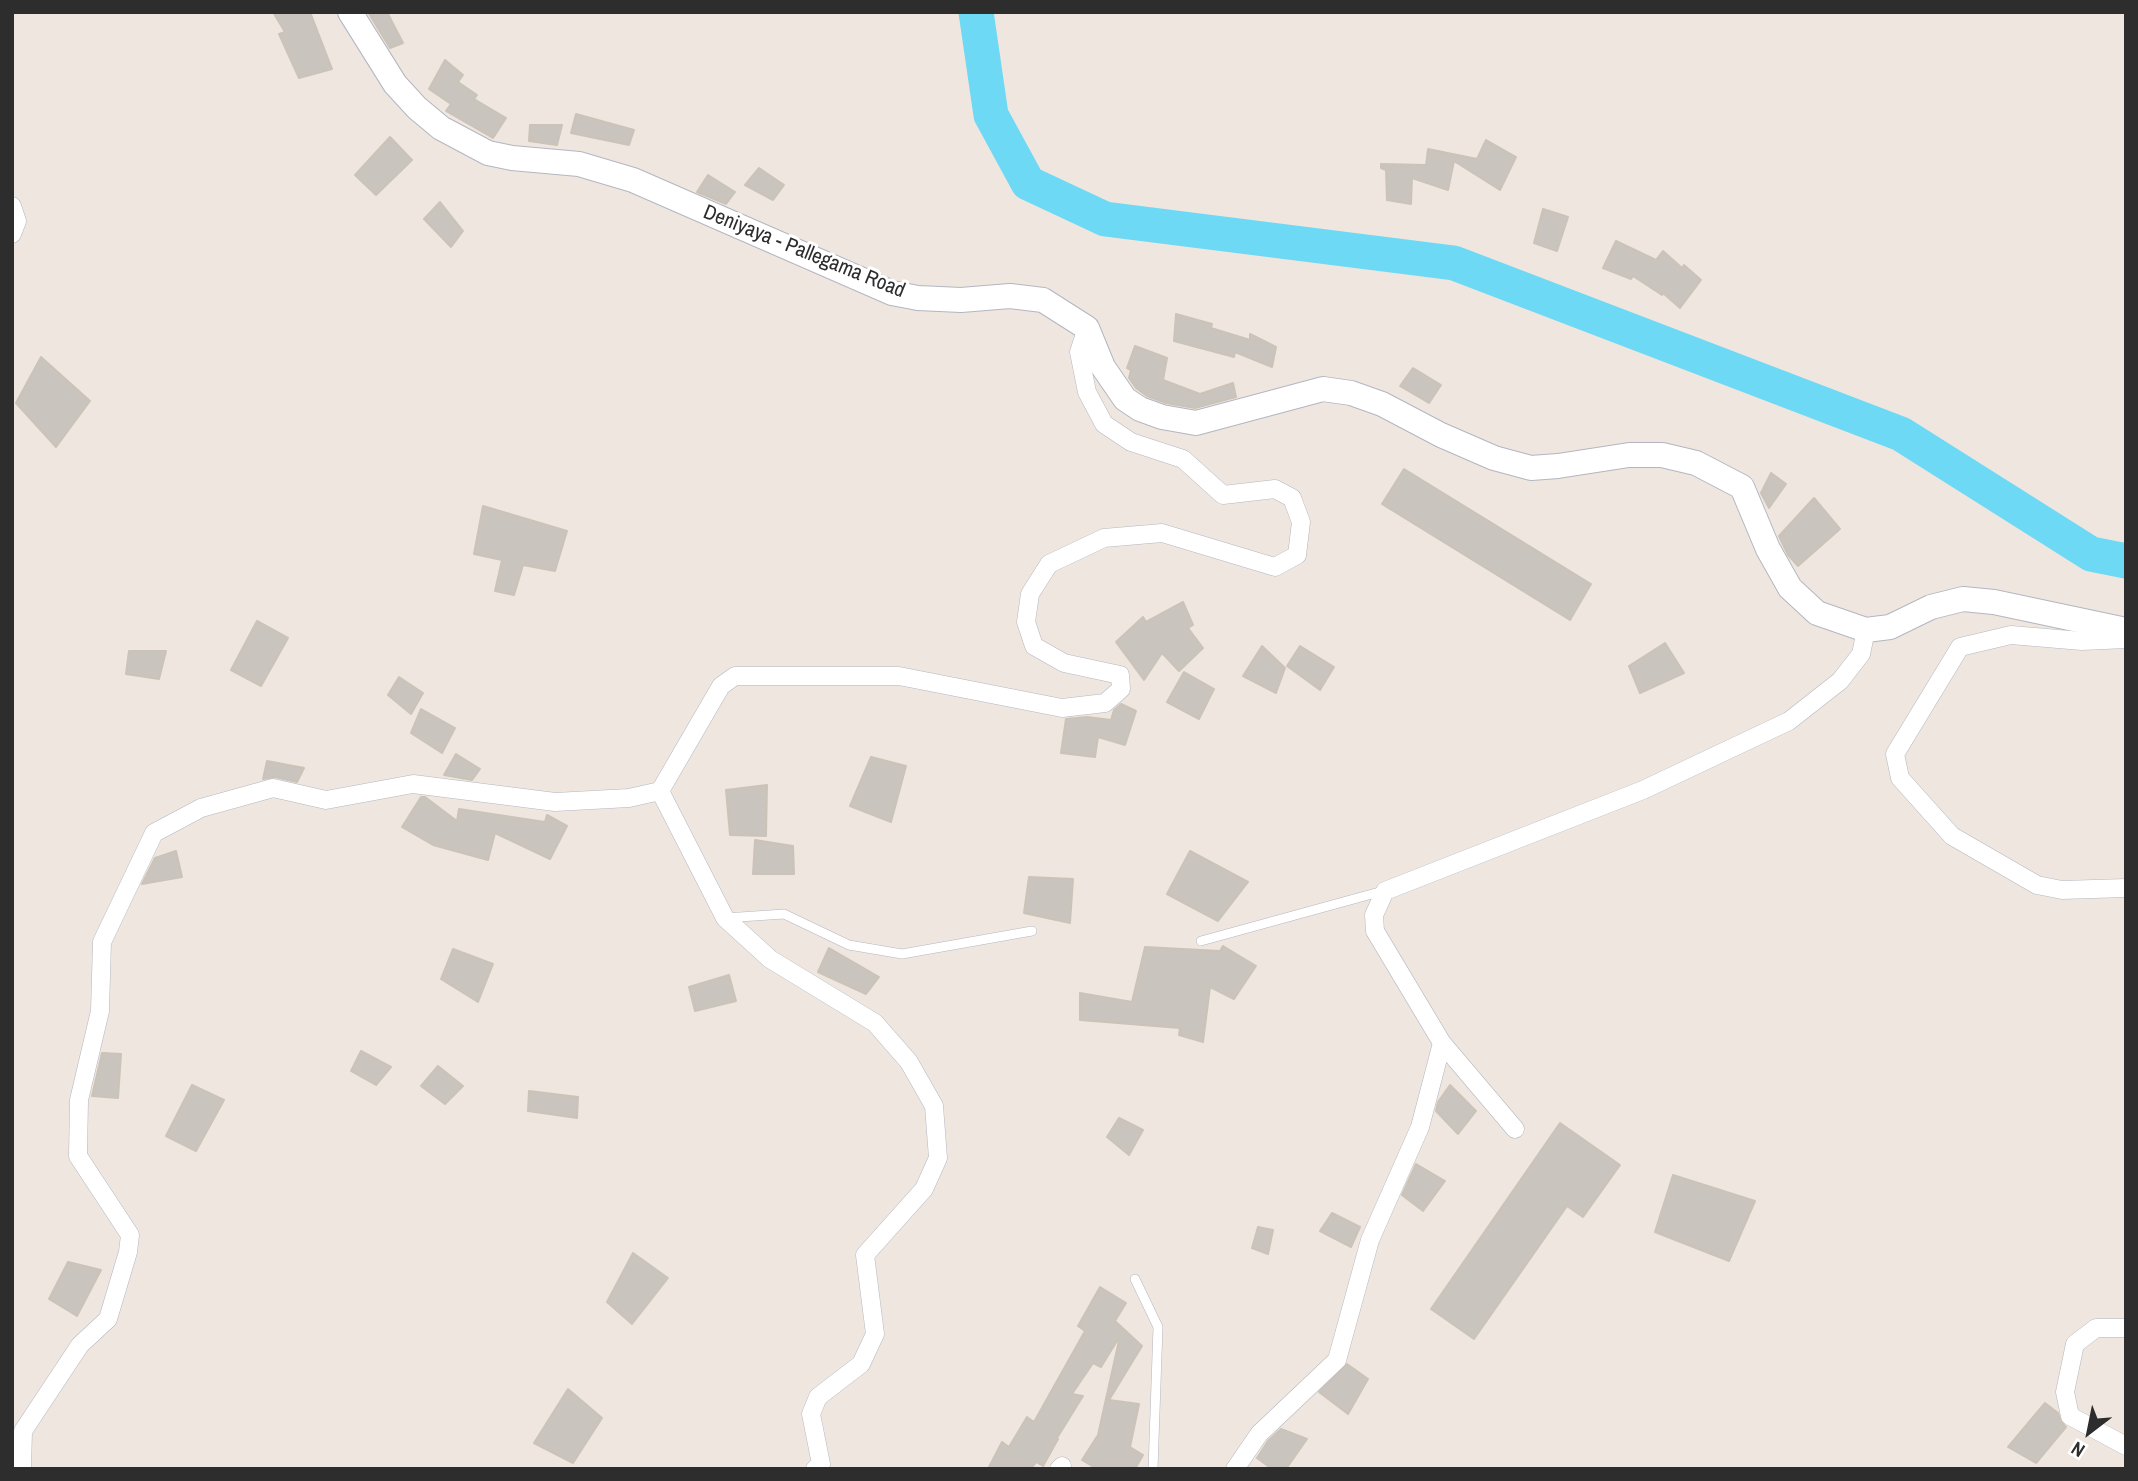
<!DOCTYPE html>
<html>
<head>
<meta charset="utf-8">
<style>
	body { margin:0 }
	#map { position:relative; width:2138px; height:1481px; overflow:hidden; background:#efe7df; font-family:"Archivo Narrow",sans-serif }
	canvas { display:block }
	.frame { position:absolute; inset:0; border:14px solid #2d2d2d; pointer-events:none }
	.north { position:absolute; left:2054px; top:1397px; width:70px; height:70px; -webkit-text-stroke:5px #fff; paint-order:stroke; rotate:212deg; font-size:19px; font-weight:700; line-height:28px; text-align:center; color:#2d2d2d }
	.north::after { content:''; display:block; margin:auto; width:24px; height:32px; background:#2d2d2d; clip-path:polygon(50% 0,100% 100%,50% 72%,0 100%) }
</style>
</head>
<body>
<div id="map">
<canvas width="2138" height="1481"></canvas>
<div class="frame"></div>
<div class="north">N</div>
</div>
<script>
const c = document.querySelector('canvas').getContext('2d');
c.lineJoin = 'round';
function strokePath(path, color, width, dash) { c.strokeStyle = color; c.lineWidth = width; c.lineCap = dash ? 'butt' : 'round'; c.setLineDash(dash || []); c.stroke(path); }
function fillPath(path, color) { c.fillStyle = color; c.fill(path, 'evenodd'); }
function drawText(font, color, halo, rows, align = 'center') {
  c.font = font + ' "Archivo Narrow",sans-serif'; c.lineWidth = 6; c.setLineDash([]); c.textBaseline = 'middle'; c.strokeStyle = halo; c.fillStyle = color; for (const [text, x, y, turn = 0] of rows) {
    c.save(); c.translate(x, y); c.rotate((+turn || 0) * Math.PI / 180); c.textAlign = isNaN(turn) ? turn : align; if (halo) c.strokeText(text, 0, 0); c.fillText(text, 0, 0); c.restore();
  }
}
strokePath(new Path2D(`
	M976 12 991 115 1028 183 1105 219 1454 263 1901 434 2091 554 2126 561`), '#6dd9f5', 35);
const building = new Path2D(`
	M273 12H310L332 69 299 78 279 34 285 32Z
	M368 12H387L403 43 390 48Z
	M445 60 463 75 458 82 477 95 474 99 506 118 493 138 446 111 451 104 429 89Z
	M576 114 634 130 629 145 571 133Z
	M530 125H562L557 145 529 141Z
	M390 137 412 160 376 195 355 175Z
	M1486 140 1516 157 1500 190 1454 161 1448 190 1412 178 1411 204 1387 200 1386 170 1381 168V164L1426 165 1428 149 1477 159Z
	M759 168 784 185 773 200 745 185Z
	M708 175 735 192 726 204 697 192Z
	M440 202 463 231 451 247 424 219Z
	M1543 209 1568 217 1557 251 1534 243Z
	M1616 241 1656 260 1663 251 1682 268 1684 265 1701 280 1680 308 1663 293 1662 295 1633 276 1631 279 1603 268Z
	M1176 314 1212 324 1211 328 1250 340V334L1276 347 1272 367 1235 352 1234 357 1174 341Z
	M1135 346 1167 358 1163 380 1200 394 1233 383 1236 397 1195 408 1166 403 1147 396 1136 388 1129 378 1131 370 1127 368Z
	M41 357 90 401 56 447 16 403Z
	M1413 368 1441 385 1429 403 1400 386Z
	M1404 469 1591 584 1570 620 1382 504Z
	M1771 473 1786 484 1769 508 1761 493Z
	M1814 498 1840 529 1798 566 1788 555 1779 536Z
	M483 506 567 531 555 571 523 565 514 595 495 591 502 560 474 554Z
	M1183 602 1193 625 1188 628 1203 648 1179 671 1162 653 1144 680 1116 642 1143 617 1146 622Z
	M257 621 288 638 261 686 231 670Z
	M1665 643 1684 673 1640 693 1629 666Z
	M1262 646 1285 668 1276 693 1243 676Z
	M1300 646 1334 667 1320 690 1287 666Z
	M129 651H166L159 679 126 674Z
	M1184 672 1214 689 1199 719 1167 702Z
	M399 677 423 693 411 714 388 695Z
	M1121 704 1136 711 1125 745 1098 737 1095 757 1061 753 1066 719 1087 717 1111 720 1114 710Z
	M421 709 455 728 442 753 411 733Z
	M456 754 480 769 472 780 444 775Z
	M871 757 906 766 891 822 850 806Z
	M267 761 304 768 297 782 275 777 263 779Z
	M767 785 766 836 730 835 726 790Z
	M421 797H425L457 821 459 809 545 822 547 815 567 826 550 859 495 833 488 860 433 845 402 827Z
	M755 840 793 846 794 874H753Z
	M176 851 182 877 142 884 155 858Z
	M1190 851 1248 882 1218 921 1167 894Z
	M1029 877 1073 879 1070 923 1024 913Z
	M1223 946 1256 966 1234 999 1210 987 1203 1042 1179 1035 1180 1028 1080 1020V993L1132 1002 1145 947 1220 951Z
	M829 948 879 977 866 994 818 972Z
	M453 949 493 964 478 1002 441 979Z
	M729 975 736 1001 695 1011 689 987Z
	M361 1051 391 1067 376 1085 351 1071Z
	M102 1053 121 1054 118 1098 92 1096Z
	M438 1066 463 1086 445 1104 421 1086Z
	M192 1085 224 1100 196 1151 166 1136Z
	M1450 1085 1476 1111 1458 1134 1436 1111 1438 1102Z
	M529 1091 578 1097 577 1118 528 1111Z
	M1119 1118 1143 1130 1129 1155 1107 1137Z
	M1560 1123 1620 1165 1583 1217 1567 1206 1474 1339 1431 1309Z
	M1416 1164 1445 1181 1423 1211 1402 1195Z
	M1673 1175 1755 1201 1729 1261 1655 1232Z
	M1332 1213 1360 1227 1351 1247 1320 1231Z
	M1258 1227 1273 1230 1268 1254 1252 1248Z
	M633 1253 668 1278 632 1324 607 1302Z
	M68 1262 101 1270 77 1316 49 1299Z
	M1100 1287 1126 1303 1115 1321 1142 1346 1109 1400 1139 1404 1130 1447 1143 1455 1135 1469H1097L1082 1460 1098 1435 1120 1336 1101 1367 1093 1363 1072 1394 1083 1396 1057 1438 1058 1439 1043 1466 1036 1462 1031 1469H988L1002 1442 1009 1447 1027 1417 1034 1422 1085 1331 1078 1326Z
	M1347 1364 1368 1379 1348 1414 1319 1392Z
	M568 1389 602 1418 573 1463 534 1443Z
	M2045 1403 2058 1413 2061 1422 2066 1427 2036 1463 2008 1447Z
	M1281 1429 1307 1439 1286 1469H1272L1257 1458 1268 1441Z`);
fillPath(building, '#cac4be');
strokePath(building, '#cbc3b8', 2);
const lane = new Path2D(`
	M725 918 784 914 849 945 902 954 1032 931
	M1201 941 1383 891
	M1135 1279 1158 1327 1153 1469`);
const street = new Path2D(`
	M12 206 17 221 12 234
	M2126 639 2082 641 2011 635 1960 647 1895 754 1900 778 1952 836 2037 885 2062 890 2126 888
	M660 791 725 918 770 959 875 1023 909 1062 934 1106 938 1158 924 1189 865 1255 875 1334 861 1364 818 1397 811 1414 821 1464 815 1469
	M1515 1129 1442 1043 1375 931 1374 915 1385 891 1643 790 1789 721 1840 681 1861 654 1866 630
	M2126 1328H2096L2075 1344 2065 1392 2070 1416 2126 1446
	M22 1469 23 1431 80 1345 108 1319 128 1252 130 1235 78 1156 79 1100 100 1011 102 942 154 833 201 808 273 788 326 800 413 784 555 802 629 798 660 791 721 686 735 676H899L1062 708 1105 703 1121 689 1120 675 1064 663 1034 646 1026 622 1030 594 1049 564 1104 538 1162 533 1275 567 1297 555 1301 522 1292 498 1275 489 1223 495 1183 459 1131 442 1104 424 1087 392 1079 352 1087 328
	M1059 1469 1062 1466
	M1235 1469 1259 1434 1337 1360 1370 1240 1420 1127 1442 1043`);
const secondary = new Path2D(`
	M350 12 395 84 417 108 441 128 488 153 512 158 579 164 633 180 892 293 918 298 961 300 1010 296 1043 300 1087 328 1103 367 1125 399 1140 409 1162 417 1196 423 1323 389 1351 393 1382 404 1441 435 1494 458 1531 468 1558 466 1629 455H1662L1696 463 1742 487 1768 549 1790 588 1817 613 1866 630 1890 627 1931 607 1963 599 1994 602 2126 630`);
strokePath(lane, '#b3b6c1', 10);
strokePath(street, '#b3b6c1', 19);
strokePath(secondary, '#b3b6c1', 26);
strokePath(lane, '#fff', 9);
strokePath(street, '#fff', 18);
strokePath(secondary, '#fff', 24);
drawText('21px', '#2d2d2d', '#fff', [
	["Deniyaya - Pallegama Road",804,252,22]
]);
</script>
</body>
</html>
